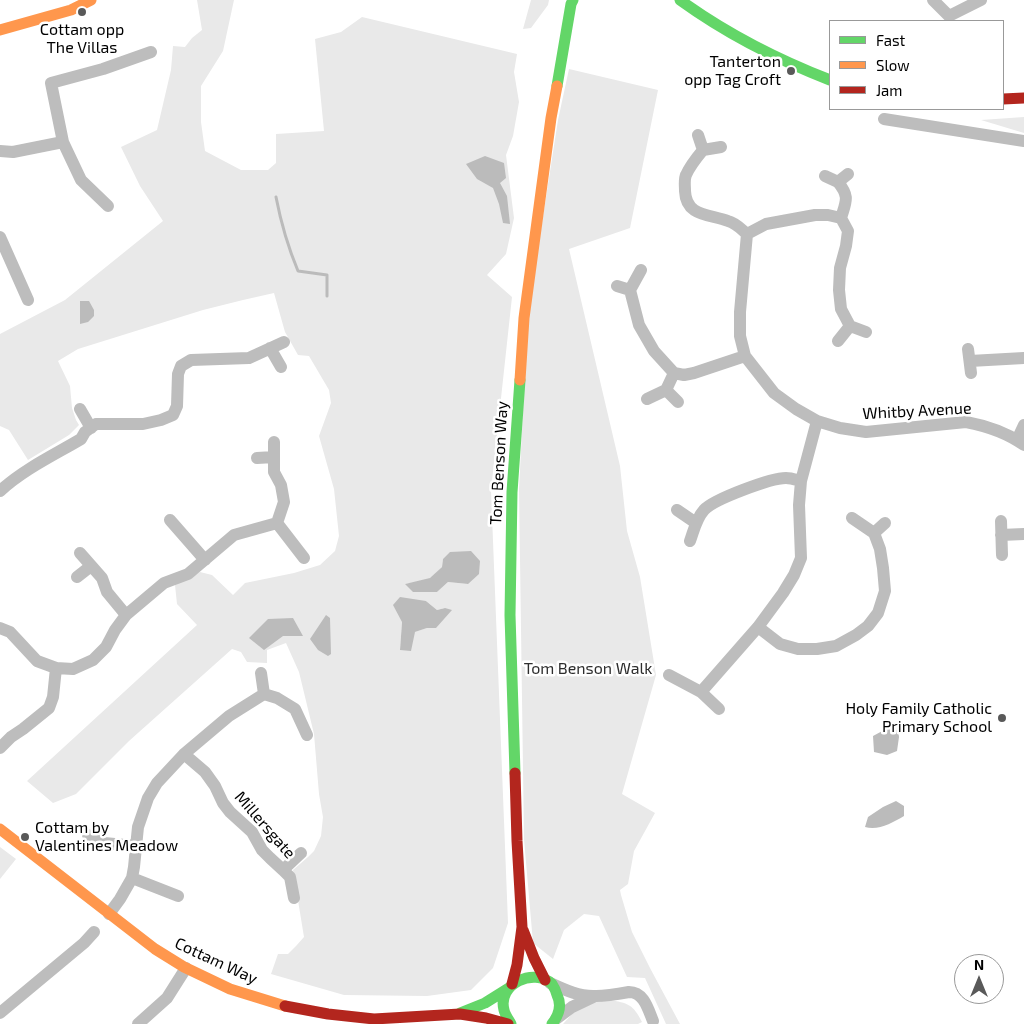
<!DOCTYPE html>
<html>
<head>
<meta charset="utf-8">
<style>
	body { margin:0 }
	#map { position:relative; width:1024px; height:1024px; overflow:hidden; background:#fff; font-family:"Exo 2",sans-serif }
	canvas { display:block }
	.legend { position:absolute; left:829px; top:20px; width:175px; height:90px; box-sizing:border-box; background:#fff; border:1px solid #999; margin:0; padding:6px 9px; list-style:none; font-size:15px; color:#000 }
	.legend li { display:flex; align-items:center; gap:10px; height:25px }
	.legend b { width:25px; border:1px solid #999 }
	.north { position:absolute; left:954px; top:954px; width:50px; height:50px; box-sizing:border-box; background:#fff; border:1px solid #999; border-radius:50%; rotate:0deg; font-size:14px; font-weight:700; line-height:20px; text-align:center; color:#000 }
	.north::after { content:''; display:block; margin:auto; width:18px; height:22px; background:#595959; clip-path:polygon(50% 0,100% 100%,50% 72%,0 100%) }
</style>
</head>
<body>
<div id="map">
<canvas width="1024" height="1024"></canvas>
<ul class="legend">
<li><b style="height:6px;background:#63d668"></b>Fast</li>
<li><b style="height:6px;background:#ff974d"></b>Slow</li>
<li><b style="height:6px;background:#b3261e"></b>Jam</li>
</ul>
<div class="north">N</div>
</div>
<script>
const c = document.querySelector('canvas').getContext('2d');
c.lineJoin = 'round';
function fillPath(path, color) { c.fillStyle = color; c.fill(path, 'evenodd'); }
function strokePath(path, color, width, dash) { c.strokeStyle = color; c.lineWidth = width; c.lineCap = dash ? 'butt' : 'round'; c.setLineDash(dash || []); c.stroke(path); }
function drawText(font, color, halo, rows, align = 'center') {
  c.font = font + ' "Exo 2",sans-serif'; c.lineWidth = 5; c.setLineDash([]); c.textBaseline = 'middle'; c.strokeStyle = halo; c.fillStyle = color; for (const [text, x, y, turn = 0] of rows) {
    c.save(); c.translate(x, y); c.rotate((+turn || 0) * Math.PI / 180); c.textAlign = isNaN(turn) ? turn : align; if (halo) c.strokeText(text, 0, 0); c.fillText(text, 0, 0); c.restore();
  }
}
fillPath(new Path2D(`
	M197 0H234L223 51 201 86V122L205 151 241 170H268L276 163V134L324 131 315 39 341 32 362 17 517 54 514 72 519 102 513 136 506 155 514 218 506 254 487 275 512 297 491 490 508 923 493 968 471 990 427 996 344 995 271 974 278 954H288L296 946 304 937 293 870 308 857 314 851 321 836 323 817 319 794 314 734 299 672 286 643 267 650V663L247 662 241 652 232 649 129 741 76 794 53 803 27 781 197 625 177 604 175 585 200 572 212 575 233 595 245 583 294 573 320 565 335 551 339 536 334 489 319 436 331 403 329 390 309 356 298 355 285 332 274 293 243 300 203 310 78 349 58 361 70 386 72 408 76 420 79 425 69 435 28 460 9 430 0 426V334L65 300 163 221 140 186 121 147 157 130 171 70 173 46 185 47 192 38 202 30ZM443 559 468 584 448 582 437 592 405 584 430 579 442 567ZM426 601 437 610 445 608 427 628 415 632 400 650 402 622Z
	M531 0H549L548 5 531 28 523 29Z
	M569 69 658 90 630 228 569 249 620 466 627 531 640 577 656 675 622 794 655 813 634 851 628 884 620 890 621 895 632 932 650 968 680 1024H666L645 978 627 977 599 916 584 914 564 930 553 959 533 943 524 839 519 489 528 313 558 120Z
	M1024 117V133L981 120Z
	M0 847 16 859 0 879Z
	M609 1000C628 1003 633 1004 642 1022L638 1024H563L572 1014 588 1003Z`), '#e9e9e9');
fillPath(new Path2D(`
	M485 156 504 163 506 178 500 183 507 196 510 224 503 223 499 204 493 188 477 179 466 164Z
	M80 301H89L94 310V316L88 322 80 324Z
	M471 551 480 561 479 574 468 584 448 582 437 592H413L405 584 430 578 442 567 443 559 450 552Z
	M400 597 426 601 437 610 445 608 452 610 436 628H427L415 632 411 651 400 650 402 622 393 605Z
	M326 615 330 618 331 654 328 656 318 650 310 639Z
	M293 618 303 636H283L264 650 249 638 268 619Z
	M886 729 898 730 899 737 897 751 887 755 874 752 873 736Z
	M896 801 904 806V816C892 823 878 831 865 827L868 817 883 807Z`), '#bbb');
strokePath(new Path2D(`
	M276 197C281 223 288 247 298 271L327 275V296`), '#bbb', 3);
strokePath(new Path2D(`
	M933 0 949 16 981 0
	M884 119 1024 141
	M698 135 703 150C698 156 689 168 686 175 684 179 685 186 685 191 686 217 710 214 728 221 736 223 741 229 747 234L740 312V336L745 356 774 393 796 409 817 421 840 428 866 432 966 422C987 426 1006 432 1024 445
	M63 142 51 83 103 69 151 52
	M703 150 721 147
	M0 151 13 152 63 142 81 180 108 206
	M848 174 838 182C850 197 846 201 841 218L848 231 846 246 840 268 839 290 841 309 850 326 866 332
	M825 176 838 182
	M747 234 766 224 815 215H828L841 218
	M0 237 28 300
	M641 270 630 290 639 325 654 351 674 373 684 375 694 373 745 356
	M617 286 630 290
	M838 341 850 326
	M270 348 281 367
	M968 349 971 373
	M970 361 1024 358
	M674 373 666 390 678 402
	M647 399 666 390
	M80 409 91 428
	M1017 440 1024 425
	M257 458 274 457
	M0 491C24 469 54 455 81 439L85 432 96 424H143L161 420 173 415 177 406 178 374 181 366 191 360 249 358 284 342
	M677 510 696 523
	M170 520 205 560
	M1001 521 1002 555
	M277 523 304 558
	M874 533 885 523
	M1001 535 1024 534
	M690 541C694 530 696 519 704 510 714 499 771 478 786 478 791 478 797 480 801 481
	M80 553 102 578 107 592 126 615
	M77 577 91 566
	M758 627 780 644 798 649H817L836 646 856 635 868 626 878 613 885 591 883 568 880 549 874 533 852 518
	M0 628 10 632 37 661 56 668 73 669 93 660 106 647 115 630 126 615 164 583 188 574 234 535 277 523 284 502 281 485 274 472V442
	M261 673 264 694
	M669 675 701 692 719 709
	M701 692 758 627 783 593 794 575 801 558 799 505 801 481 817 421
	M0 748 11 737 23 729 49 708 53 697 56 668
	M184 754 205 772 215 786 223 803 230 812 252 832 262 850 270 858 283 870 290 877 294 898
	M88 835 104 843 136 846
	M283 870 301 853
	M132 878 178 896
	M109 914 120 899 132 878 134 867 138 827 148 798 157 783 184 754 229 716 264 694 277 698 295 709 307 735
	M550 983C565 990 580 997 596 996 607 996 618 994 629 992 644 992 648 1009 653 1021
	M0 1013 84 943 94 932
	M556 1019 572 1007 593 997
	M138 1024 167 998 186 968`), '#bdbdbd', 12);
strokePath(new Path2D(`
	M680 0C727 34 776 59 830 80
	M557 86 571 4 573 0
	M515 773 510 615 512 492 520 380
	M460 1013 485 1003 509 988
	M511 1024C509 1020 505 1015 504 1010 497 984 534 967 552 984 554 987 556 991 557 995 562 1005 559 1015 552 1024`), '#63d668', 11);
strokePath(new Path2D(`
	M0 30 71 10 91 0
	M520 380 524 318 551 118 557 86
	M0 829 155 949 184 967 230 989 285 1006`), '#ff974d', 11);
strokePath(new Path2D(`
	M1003 99 1024 98
	M523 930 534 958 545 980
	M512 984 517 965 522 927 517 841 515 773
	M285 1006 328 1014 374 1019 460 1014 486 1018 508 1024`), '#b3261e', 11);
for (const [x, y, r, color] of [
	[82,12,5,"#595959"],
	[791,71,5,"#595959"],
	[1002,718,5,"#595959"],
	[25,837,5,"#595959"]
]) { const dot = new Path2D(); dot.arc(x, y, r, 0, 2 * Math.PI); c.fillStyle = color; c.fill(dot); strokePath(dot, '#fff', 2); }
drawText('16px', '#000', '#fff', [
	["Cottam opp",82,30,"center"],
	["The Villas",82,48,"center"],
	["Tanterton",781,62],
	["opp Tag Croft",781,80],
	["Holy Family Catholic",992,709],
	["Primary School",992,727],
	["Cottam by",35,828,"left"],
	["Valentines Meadow",35,846,"left"]
], 'right');
drawText('16px', '#000', '#fff', [
	["Whitby Avenue",917,411,-3],
	["Tom Benson Way",499,463,-87],
	["Millersgate",265,825,49],
	["Cottam Way",216,961,25]
]);
drawText('16px', '#2e2e2e', '#fff', [
	["Tom Benson Walk",588,669]
]);
</script>
</body>
</html>
